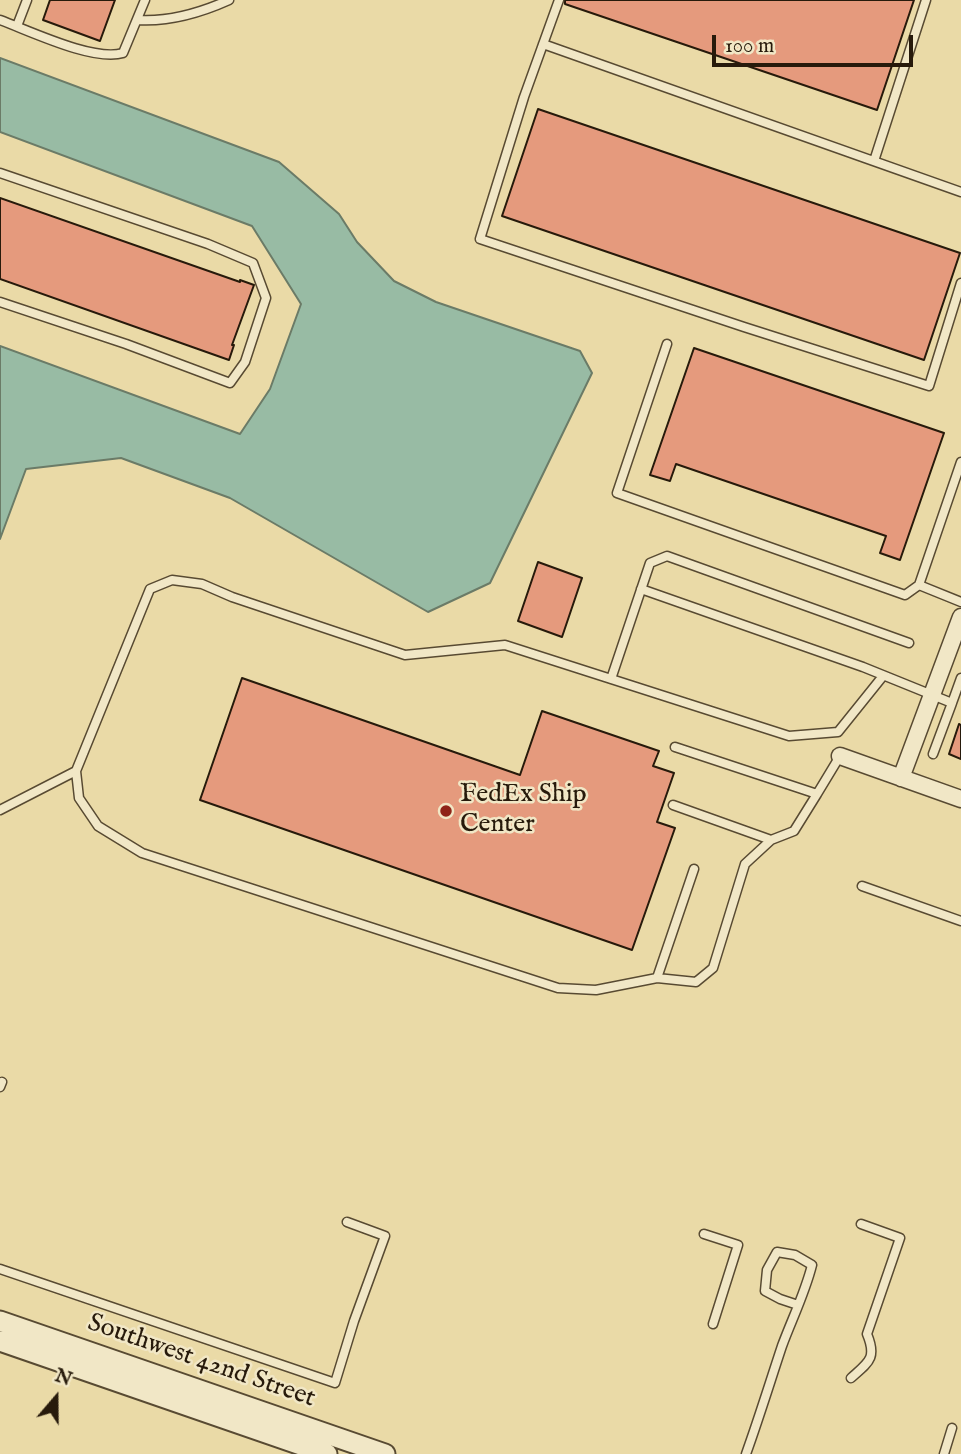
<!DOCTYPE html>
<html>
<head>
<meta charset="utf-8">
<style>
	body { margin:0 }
	#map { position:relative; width:961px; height:1454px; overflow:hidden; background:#eadaa7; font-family:"IM FELL English",serif }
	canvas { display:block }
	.north { position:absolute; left:21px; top:1363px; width:70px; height:70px; -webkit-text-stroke:5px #f1e7c6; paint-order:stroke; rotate:20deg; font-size:19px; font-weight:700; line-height:28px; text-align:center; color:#271a0b }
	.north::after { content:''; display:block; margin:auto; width:24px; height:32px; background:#271a0b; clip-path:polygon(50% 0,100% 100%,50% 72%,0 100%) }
	.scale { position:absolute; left:712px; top:35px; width:201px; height:32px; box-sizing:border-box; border:4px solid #271a0b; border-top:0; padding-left:9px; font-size:21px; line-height:24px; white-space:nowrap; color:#271a0b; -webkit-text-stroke:5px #f1e7c6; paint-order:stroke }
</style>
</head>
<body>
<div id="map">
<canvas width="961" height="1454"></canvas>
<div class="north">N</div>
<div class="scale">100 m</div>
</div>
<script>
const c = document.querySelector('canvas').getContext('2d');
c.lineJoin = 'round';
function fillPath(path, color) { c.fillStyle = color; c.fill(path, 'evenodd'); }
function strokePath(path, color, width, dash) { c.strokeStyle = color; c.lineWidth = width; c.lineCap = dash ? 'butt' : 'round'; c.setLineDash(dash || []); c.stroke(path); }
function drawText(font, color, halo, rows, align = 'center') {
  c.font = font + ' "IM FELL English",serif'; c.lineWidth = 5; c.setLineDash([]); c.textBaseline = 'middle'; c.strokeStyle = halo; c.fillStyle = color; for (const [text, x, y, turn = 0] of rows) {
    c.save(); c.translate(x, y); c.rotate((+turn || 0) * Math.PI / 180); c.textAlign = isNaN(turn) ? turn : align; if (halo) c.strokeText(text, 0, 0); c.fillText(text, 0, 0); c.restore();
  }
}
const water = new Path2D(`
	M0 58 279 162 339 214 357 242 394 281 436 302 580 351 592 373 490 583 428 612 230 498 121 458 26 469 0 539V346L240 434 270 389 301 304 252 226 0 132Z`);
fillPath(water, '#98bba4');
strokePath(water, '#6b7b67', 2);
const building = new Path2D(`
	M50 0H115L100 41 43 20Z
	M565 0H914L877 110 565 4Z
	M538 109 960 253 924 360 502 216Z
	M0 198 240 282V280L254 285 232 345H234L229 360 0 279Z
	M694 348 944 433 900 560 880 553 886 536 676 464 670 481 650 475Z
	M538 562 582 578 562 637 518 621Z
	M242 678 520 775 542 711 659 751 653 766 674 773 657 822 675 828 632 950 200 800Z
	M959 724 961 725V759L949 754Z`);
fillPath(building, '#e59a7d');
strokePath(building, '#271a0b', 2);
const service = new Path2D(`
	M559 0 524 97 480 239 744 327 929 386 961 283
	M0 20C30 31 94 62 123 53L145 0
	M138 20C170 22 200 13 229 0
	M17 26 27 0
	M543 44 961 192
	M874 161 926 0
	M0 173 208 244 253 263 266 298 245 362 230 383 126 344 0 302
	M667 344 617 493 905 595 919 585
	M961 462 919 585 961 602
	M641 589 863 667 952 703 961 678
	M611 679 650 563 667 556 909 643
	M675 747 817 794 840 756
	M933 754 952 703
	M673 805 771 840 794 831 817 794
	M0 810 76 771
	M694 869 657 978 696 982 713 968 745 864 771 840
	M862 886 961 921
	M657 978 596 990 558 988 142 853 98 826 79 798 76 771 150 589 172 580 202 584 232 597 405 655 505 645 789 736 838 732 883 676
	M0 1087 2 1082
	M704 1234 738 1245 713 1324
	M0 1269 335 1383 354 1321 385 1236 347 1222
	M851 1378C869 1362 877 1358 867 1334L900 1238 861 1224
	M746 1454C759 1418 770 1382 782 1346 792 1319 805 1293 812 1265L795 1255 777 1252 767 1270 765 1291 780 1299 798 1305
	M944 1454 952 1428`);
const minor = new Path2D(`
	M840 756 961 799
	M901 778 961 617`);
const tertiary = new Path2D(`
	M0 1321 385 1454
	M0 1341 327 1454`);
strokePath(service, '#584a32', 11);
strokePath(minor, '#584a32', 19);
strokePath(tertiary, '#584a32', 23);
strokePath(service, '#f1e7c6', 8);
strokePath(minor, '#f1e7c6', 16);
strokePath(tertiary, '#f1e7c6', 19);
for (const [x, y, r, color] of [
	[446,811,7,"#8f2418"]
]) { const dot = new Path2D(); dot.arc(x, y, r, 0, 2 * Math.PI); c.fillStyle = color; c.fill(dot); strokePath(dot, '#f1e7c6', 2.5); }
drawText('26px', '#271a0b', '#f1e7c6', [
	["FedEx Ship",460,796],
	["Center",460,826]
], 'left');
drawText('26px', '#271a0b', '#f1e7c6', [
	["Southwest 42nd Street",201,1362,19]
]);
</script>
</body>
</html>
